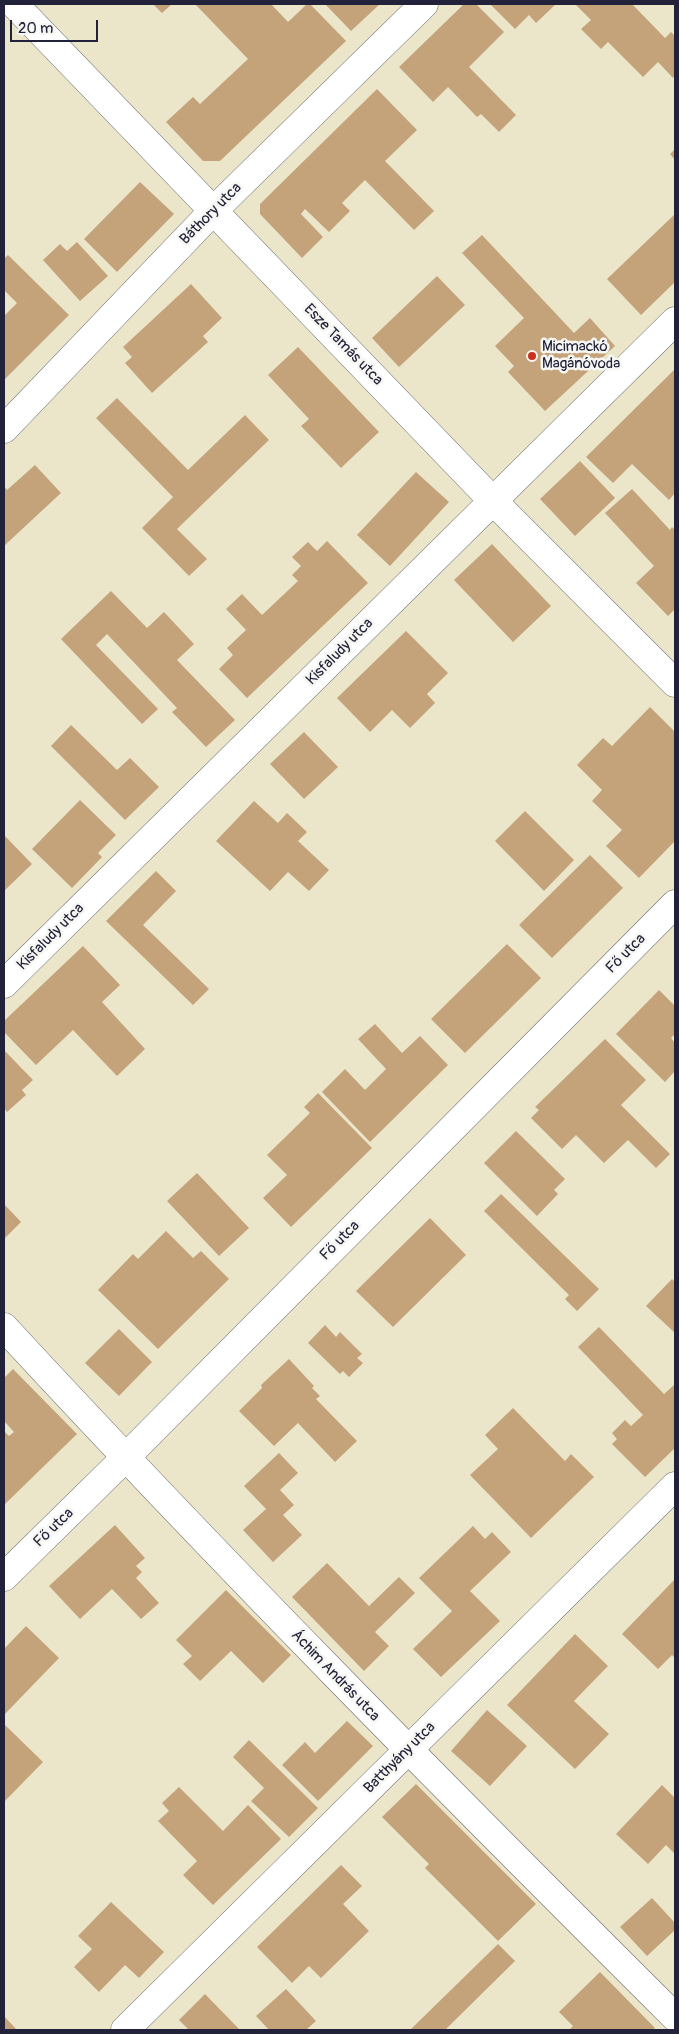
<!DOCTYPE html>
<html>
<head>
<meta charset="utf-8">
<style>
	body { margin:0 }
	#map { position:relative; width:679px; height:2034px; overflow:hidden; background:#ebe6ca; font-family:Pangolin,sans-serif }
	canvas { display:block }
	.frame { position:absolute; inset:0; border:5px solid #22223b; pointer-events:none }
	.scale { position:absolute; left:10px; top:20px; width:88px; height:22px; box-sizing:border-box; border:2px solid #22223b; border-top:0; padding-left:6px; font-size:15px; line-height:18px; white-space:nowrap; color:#22223b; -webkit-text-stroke:4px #f6f6f2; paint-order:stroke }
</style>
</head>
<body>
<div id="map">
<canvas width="679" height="2034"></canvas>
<div class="frame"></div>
<div class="scale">20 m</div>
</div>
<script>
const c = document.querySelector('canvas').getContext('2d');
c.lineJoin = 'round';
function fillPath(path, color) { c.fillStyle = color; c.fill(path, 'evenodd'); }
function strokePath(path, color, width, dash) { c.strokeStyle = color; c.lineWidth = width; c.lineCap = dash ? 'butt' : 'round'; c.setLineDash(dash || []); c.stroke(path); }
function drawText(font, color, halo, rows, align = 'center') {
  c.font = font + ' Pangolin,sans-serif'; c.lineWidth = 5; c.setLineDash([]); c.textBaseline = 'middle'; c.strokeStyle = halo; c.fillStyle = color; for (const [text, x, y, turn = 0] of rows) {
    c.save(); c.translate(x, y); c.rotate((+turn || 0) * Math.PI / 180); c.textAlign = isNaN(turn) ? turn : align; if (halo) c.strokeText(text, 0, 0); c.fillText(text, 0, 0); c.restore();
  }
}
fillPath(new Path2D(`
	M153 4H172L162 13Z
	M195 4H271L288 22 307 4H310L346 41 220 161H203L166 122 193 97 200 104 248 59Z
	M325 4H380L351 31Z
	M464 4H476L504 32 469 67 516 115 499 132 481 114 477 117 448 87 433 102 399 67Z
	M490 4H556L536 23 529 15 515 29Z
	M575 4H632L665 38 671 32 675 36V75L673 78 658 62 643 77 608 42 601 49 581 29 591 20Z
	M377 89 417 130 385 161 434 211 414 230 365 180 342 203 350 211 329 232 305 209 301 214 323 237 302 258 260 214V204Z
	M675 149V160L670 154Z
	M140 182 174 214 117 272 84 239Z
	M675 214V282L641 315 607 279Z
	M482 235 574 333 590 318 615 346 545 411 508 372 514 366 495 346 524 318 462 253Z
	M77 242 108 276 80 301 43 260 60 244 67 251Z
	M8 255 69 315 4 380V316L17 303 4 290V259Z
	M437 276 465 305 399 367 372 338Z
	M191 284 222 318 203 336 208 342 152 393 125 363 132 357 123 347Z
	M298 347 379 432 341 468 301 426 309 419 268 375Z
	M675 369V493L669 500 632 464 613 483 586 457Z
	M117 398 188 470 245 415 269 440 177 529 207 559 189 576 142 528 173 497 96 418Z
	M580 461 615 498 575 536 540 499Z
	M35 465 61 493 4 546V486L7 490Z
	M416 472 449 502 390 566 357 535Z
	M632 489 670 530 672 527 675 530V609L668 616 636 583 654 566 605 513Z
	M327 541 368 583 247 698 219 669 233 655 227 648 246 630 226 609 242 594 262 615 298 581 292 575 301 566 292 557 308 542 317 551Z
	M492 544 551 606 513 642 454 580Z
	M111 591 147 628 164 612 194 644 177 660 235 720 206 747 172 712 177 708 107 634 96 645 158 709 142 724 61 639Z
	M406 631 448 673 427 694 435 703 410 728 392 710 370 732 337 698Z
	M650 707 675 732V841L639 878 606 846 622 830 592 801 602 790 577 765 603 738 612 746Z
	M71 725 117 770 130 758 159 787 125 820 51 746Z
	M304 732 338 767 304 799 270 764Z
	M80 800 116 835 98 853 102 857 72 888 32 849Z
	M254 801 278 823 287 813 307 832 298 841 329 870 309 891 288 872 270 891 216 841Z
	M525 811 574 860 544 891 495 841Z
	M4 835 32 864 4 891Z
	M590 855 623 888 552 958 519 925Z
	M156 871 176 891 143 925 209 989 193 1005 106 921Z
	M507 944 541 978 465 1053 431 1019Z
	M83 946 120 985 102 1002 145 1049 117 1076 73 1030 36 1065 4 1032V1021Z
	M659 990 675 1006V1034L671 1038 675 1043V1071L665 1082 616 1034Z
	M375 1024 402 1053 420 1036 448 1065 370 1142 322 1092 345 1069 365 1090 386 1069 358 1039Z
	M605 1039 646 1080 621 1105 670 1154 656 1168 628 1140 604 1163 576 1135 562 1149 531 1118 539 1110 535 1107Z
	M4 1050 33 1080 22 1090 26 1095 7 1112 4 1108Z
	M318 1093 372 1148 291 1227 263 1198 287 1175 267 1155 310 1113 304 1107Z
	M516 1131 565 1179 554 1190 558 1194 537 1216 484 1163Z
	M197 1173 249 1228 219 1256 167 1201Z
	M501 1194 599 1289 577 1311 565 1299 569 1295 484 1211Z
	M4 1204 21 1222 4 1239Z
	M430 1218 466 1255 393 1327 356 1291Z
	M166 1231 193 1258 201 1251 229 1279 158 1349 98 1290 133 1254 138 1259Z
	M672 1279 675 1282V1333L646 1306Z
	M325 1325 336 1337 340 1332 362 1354 357 1358 363 1363 349 1377 343 1371 340 1374 308 1343Z
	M599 1327 664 1394 674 1385 675 1386V1448L645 1477 612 1444 617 1439 612 1433 625 1420 631 1426 643 1415 578 1347Z
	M119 1329 152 1362 119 1396 85 1363Z
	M289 1359 314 1386 312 1388 320 1396 316 1399 357 1441 335 1462 298 1423 274 1446 239 1411 262 1388 261 1385Z
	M13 1369 77 1434 4 1505V1431L9 1436 14 1432 4 1421V1378Z
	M513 1408 565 1461 571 1454 594 1477 531 1538 470 1475 498 1449 485 1435Z
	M279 1453 298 1473 280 1490 294 1505 283 1515 302 1535 273 1562 243 1530 266 1509 244 1486Z
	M115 1525 145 1558 136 1566 142 1572 136 1578 159 1603 141 1619 112 1589 80 1619 49 1586Z
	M473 1526 485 1539 492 1532 511 1552 470 1591 500 1621 441 1677 413 1649 452 1611 419 1578Z
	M327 1563 369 1606 399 1577 415 1593 375 1632 389 1646 364 1671 292 1597Z
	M675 1579V1658L672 1655 658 1669 622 1634Z
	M226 1590 291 1655 263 1683 231 1651 200 1681 183 1664 192 1656 176 1640Z
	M26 1626 59 1658 4 1715V1649Z
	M575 1634 608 1666 574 1701 609 1734 575 1769 507 1705Z
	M487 1710 527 1746 490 1786 451 1751Z
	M347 1721 373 1746 318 1801 282 1765 305 1742 315 1753Z
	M4 1724 43 1762 4 1802Z
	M249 1740 318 1808 289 1837 251 1801 264 1788 233 1757Z
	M416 1784 536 1904 498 1941 425 1868 429 1864 382 1817Z
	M662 1785 675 1798V1854L666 1845 648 1864 616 1834Z
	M179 1787 223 1831 248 1805 281 1839 213 1905 183 1875 197 1861 158 1821 169 1811 162 1803Z
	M341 1865 362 1886 343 1904 369 1931 321 1978 309 1966 292 1983 257 1947Z
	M652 1898 675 1923V1930L647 1956 620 1927Z
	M111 1902 164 1952 139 1978 125 1965 99 1992 74 1967 92 1949 78 1936Z
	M498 1944 515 1961 445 2030H410Z
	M600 1972 655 2028 652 2030H569L573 2026 559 2012Z
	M286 1989 316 2021 306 2030H269L256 2016Z
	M205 1994 240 2030H189L179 2020Z
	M4 2016 17 2030H4Z`), '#c4a37a');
const minor = new Path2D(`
	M14 4 493 501 675 683
	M4 429 213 211 424 4
	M4 984 675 321
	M4 1327C222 1563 448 1791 675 2017
	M4 1577 125 1458 675 904
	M125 2030 675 1486`);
strokePath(minor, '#68676d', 29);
strokePath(minor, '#fff', 28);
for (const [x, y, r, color] of [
	[532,356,5,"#c8321e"]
]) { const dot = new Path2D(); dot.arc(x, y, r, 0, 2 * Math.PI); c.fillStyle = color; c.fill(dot); strokePath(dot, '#f6f6f2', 2); }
drawText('15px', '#22223b', '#f6f6f2', [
	["Báthory utca",211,214,-45],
	["Esze Tamás utca",343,345,46],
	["Kisfaludy utca",340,652,-45],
	["Kisfaludy utca",51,937,-45],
	["Fő utca",626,954,-45],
	["Fő utca",340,1241,-45],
	["Fő utca",54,1528,-44],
	["Áchim András utca",335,1676,46],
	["Batthyány utca",400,1758,-45]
]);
drawText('15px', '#22223b', '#f6f6f2', [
	["Micimackó",542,347],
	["Magánóvoda",542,364]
], 'left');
</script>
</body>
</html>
